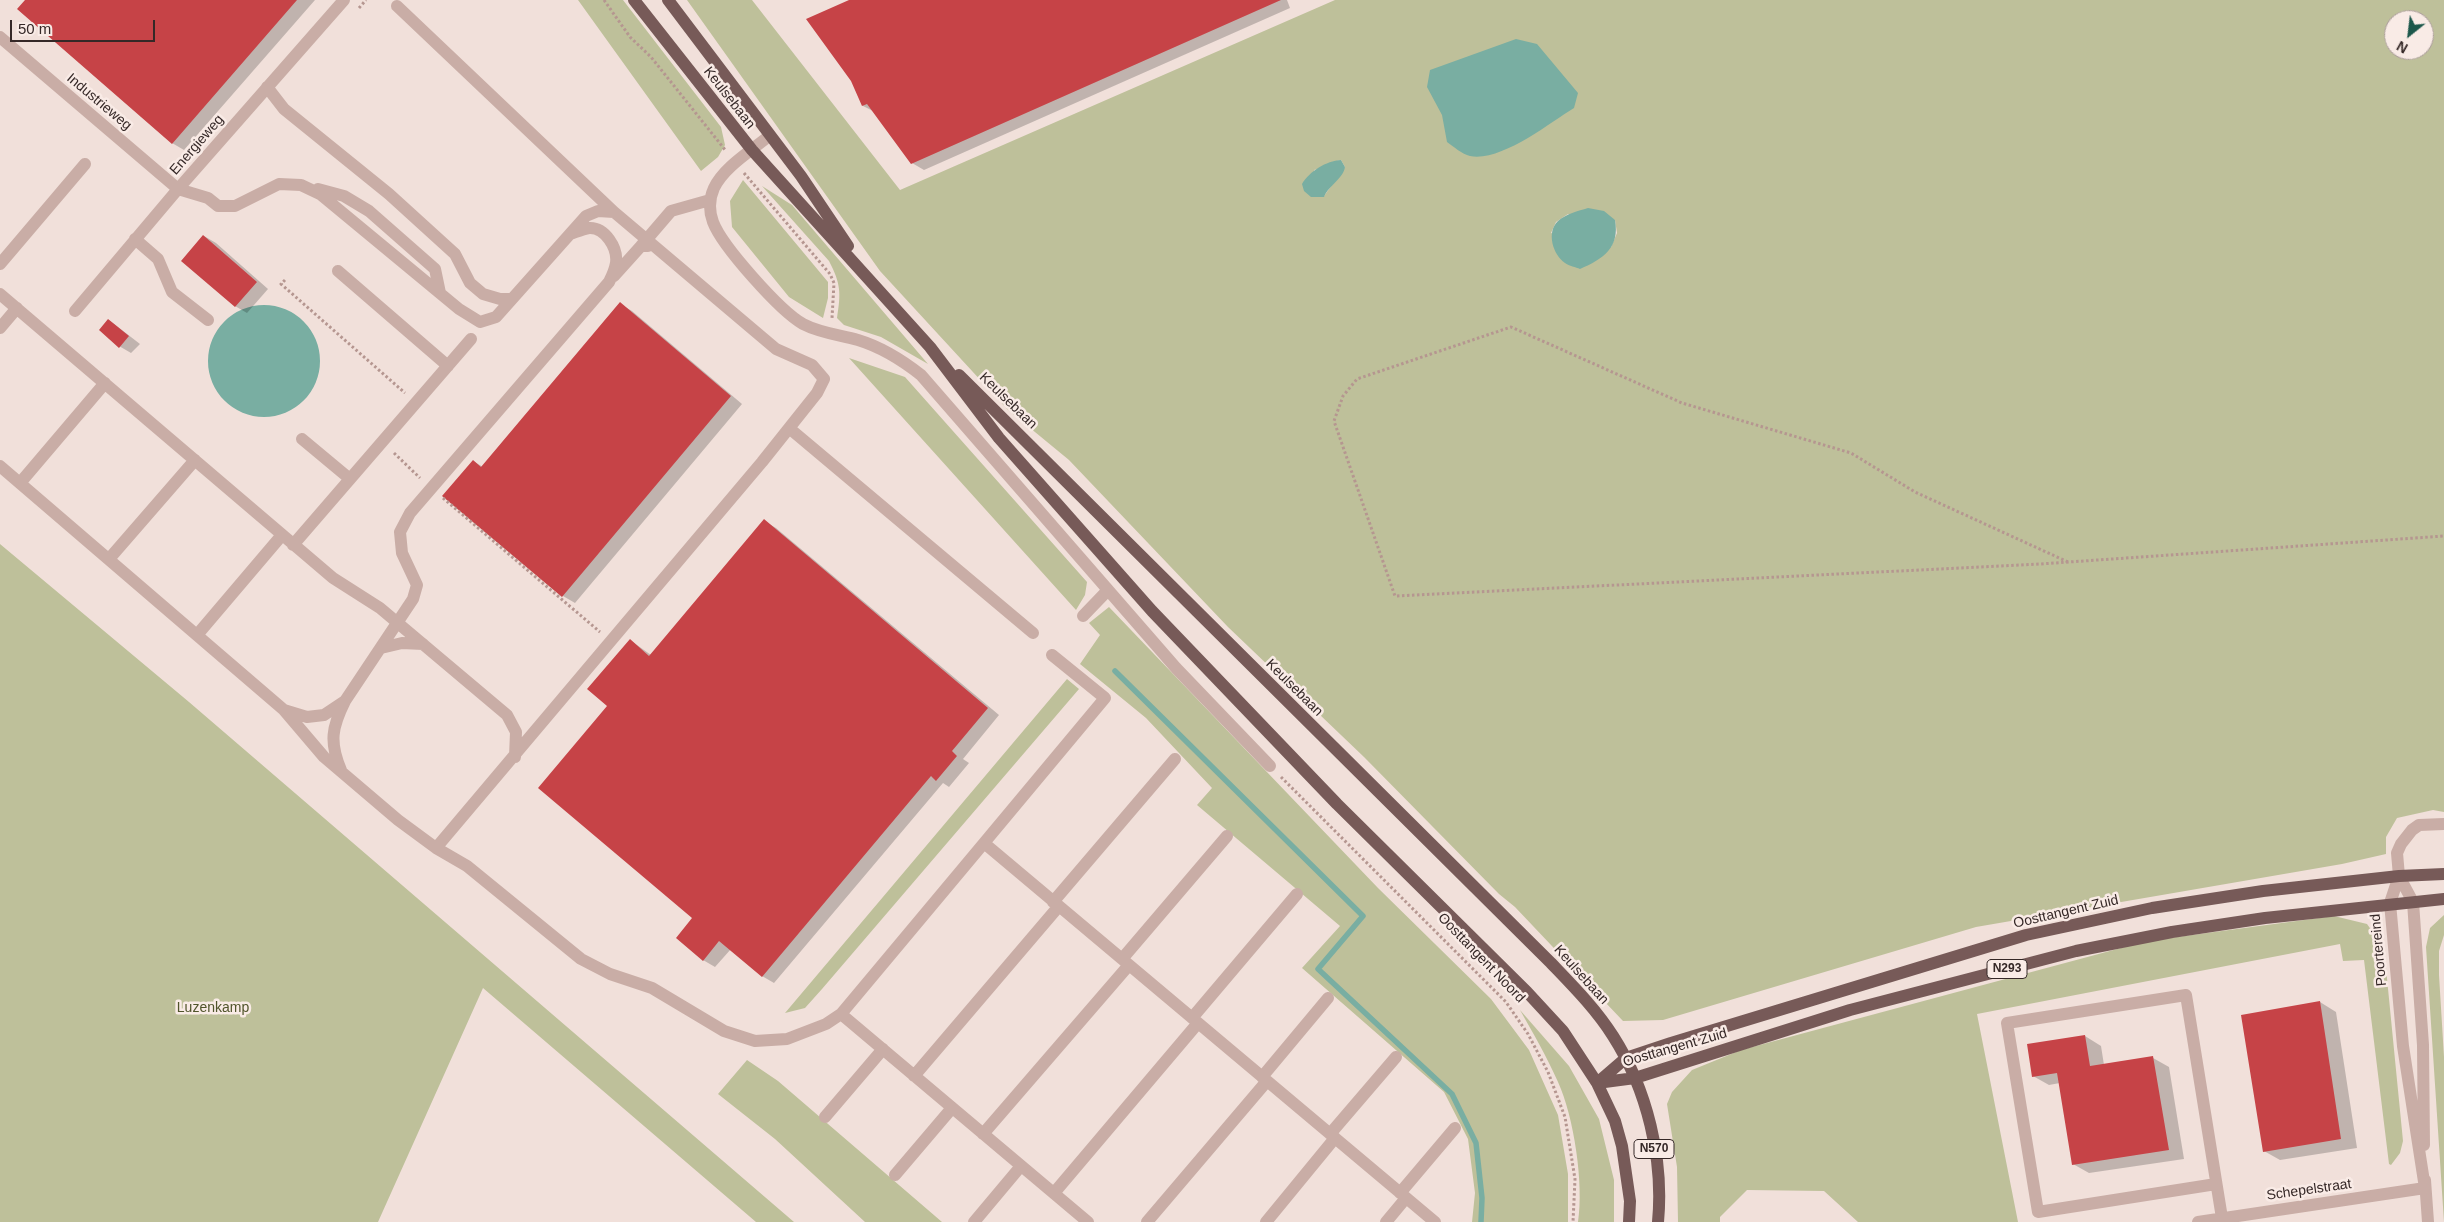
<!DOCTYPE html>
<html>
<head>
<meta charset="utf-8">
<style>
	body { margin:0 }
	#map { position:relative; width:2444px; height:1222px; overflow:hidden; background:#f1e0da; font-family:Helvetica,sans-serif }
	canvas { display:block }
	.north { position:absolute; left:2384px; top:10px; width:50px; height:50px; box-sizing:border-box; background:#f9ebe6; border:1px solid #ab9d9a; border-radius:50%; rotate:209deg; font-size:14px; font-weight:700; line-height:20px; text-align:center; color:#352827 }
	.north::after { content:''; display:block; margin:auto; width:18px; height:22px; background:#1c574b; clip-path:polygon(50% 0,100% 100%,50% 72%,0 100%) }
	.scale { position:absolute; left:10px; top:20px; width:145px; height:22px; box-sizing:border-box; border:2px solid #352827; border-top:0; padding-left:6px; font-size:15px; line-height:18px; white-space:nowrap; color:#352827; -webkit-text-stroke:4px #f9ebe6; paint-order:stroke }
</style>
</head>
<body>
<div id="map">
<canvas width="2444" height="1222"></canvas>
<div class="north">N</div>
<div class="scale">50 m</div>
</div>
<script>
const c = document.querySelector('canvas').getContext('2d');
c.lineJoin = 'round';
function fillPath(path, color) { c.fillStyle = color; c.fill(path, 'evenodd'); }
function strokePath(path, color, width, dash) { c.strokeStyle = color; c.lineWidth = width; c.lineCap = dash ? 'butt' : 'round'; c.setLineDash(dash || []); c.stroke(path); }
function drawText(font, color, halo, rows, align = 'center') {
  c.font = font + ' Helvetica,sans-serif'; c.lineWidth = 5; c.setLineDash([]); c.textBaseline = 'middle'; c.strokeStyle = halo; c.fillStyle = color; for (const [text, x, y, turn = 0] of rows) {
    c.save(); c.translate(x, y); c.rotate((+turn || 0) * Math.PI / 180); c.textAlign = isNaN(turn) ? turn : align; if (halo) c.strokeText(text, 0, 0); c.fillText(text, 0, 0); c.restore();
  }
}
fillPath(new Path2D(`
	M578 0H623L721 127 725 145 718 157 701 171Z
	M687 0H752L900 190 1335 0H2444V812L2433 810 2397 818 2386 837V854L2342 864 1976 927 1663 1020 1623 1021 1515 907 1499 894 1364 757 1228 627 1069 460 1007 409 880 271ZM2394 20H2424V50H2394ZM1341 160 1345 167 1324 196 1314 170C1325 168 1331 161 1341 160ZM1568 214 1615 220 1617 233 1611 247 1551 233 1556 222Z
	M743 180 828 282V298L823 318 789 297 732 227 730 201Z
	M762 186 792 205 928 364 881 337 844 325 837 318C841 293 841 284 829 261Z
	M849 358 905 377 1087 582 1085 595 1076 610Z
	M0 544 189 702 794 1222H756L483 988 378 1222H0Z
	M1109 607 1378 888 1491 999 1529 1050 1558 1115 1568 1174V1222H1472L1475 1193 1468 1139 1444 1092 1302 968 1340 926 1197 805 1212 788 1146 718 1080 664 1100 635 1089 623Z
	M1067 679 1079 689 822 989 805 1008 785 1013Z
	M2444 915V935L2439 951V975L2444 1057V1222L2426 947 2430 928Z
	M2334 916 2367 924 2384 948 2403 1141 2400 1153 2391 1165 2389 1164 2364 960 2343 961 2340 944 1977 1014 2018 1222H1858L1824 1191 1747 1190 1720 1217V1222H1678L1677 1167 1667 1104 1672 1092 1692 1070 1741 1050 2147 941Z
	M1520 1010 1569 1066 1599 1119 1614 1180V1222H1578C1584 1184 1574 1117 1558 1082 1547 1057 1533 1033 1520 1010Z
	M747 1060 778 1081 942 1222H865L775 1139 718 1094Z`), '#bec09a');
fillPath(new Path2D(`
	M1516 39 1537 44 1578 93 1574 108C1548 124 1501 162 1470 156 1462 154 1454 147 1447 142L1442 115 1427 87 1430 70Z
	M1341 160 1345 167C1343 179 1329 185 1324 197H1311L1304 191 1302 184C1310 171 1326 161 1341 160Z
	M1588 208 1604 211 1615 220C1620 248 1603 259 1580 269 1576 267 1569 266 1565 263 1553 255 1546 232 1558 221 1566 214 1578 211 1588 208Z
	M208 361a56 56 0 1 1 112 0a56 56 0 1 1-112 0Z`), '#79aea2');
fillPath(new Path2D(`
	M27 0H315L184 150 172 143Z
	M852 0H1287L1290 8 924 170 912 163 875 112 863 106Z
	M204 236 216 243 268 289 247 313 235 306Z
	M620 304 632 311 742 404 575 603 563 596 473 461 483 467Z
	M109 320 140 344 131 353 119 346Z
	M764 521 776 528 999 715 963 759 969 763 949 787 943 783 774 983 762 976 731 949 715 967 703 960 694 918 609 705 630 640 651 655Z
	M2320 1002 2336 1012 2357 1148 2280 1160 2264 1151Z
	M2085 1036 2101 1046 2104 1065 2153 1058 2169 1067 2184 1159 2089 1173 2073 1164 2060 1083 2049 1085 2033 1076Z`), '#0003');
strokePath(new Path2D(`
	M1115 671 1363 916 1318 969 1452 1094 1476 1143 1482 1198 1481 1222`), '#79aea2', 5.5);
fillPath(new Path2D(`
	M25 0H297L172 144 17 9Z
	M849 0H1281L911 164 867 104 862 106 851 81 806 19Z
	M203 235 257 282 235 307 181 261Z
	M620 302 731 396 562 597 442 496 473 460 481 467Z
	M108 319 129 336 119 348 99 330Z
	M764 519 988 708 952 751 957 756 936 781 931 776 762 977 719 941 703 961 676 938 692 918 538 788 607 706 587 689 630 639 649 656Z
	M2320 1001 2341 1139 2263 1152 2241 1015Z
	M2085 1035 2090 1066 2153 1056 2169 1150 2072 1165 2057 1073 2032 1077 2027 1044Z`), '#c64347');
strokePath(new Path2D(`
	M604 0 630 37 651 57 726 151
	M359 8 366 0
	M744 173 830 274 834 283 832 318
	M285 280 281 284 405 393
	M394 453 420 478
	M443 498 600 632
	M2068 562 1915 492 1851 453 1682 403 1511 327 1357 379 1343 396 1334 421 1395 596 2040 564 2444 536
	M1281 777 1506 1002 1528 1034 1548 1072 1565 1117 1575 1179 1573 1222`), '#b59690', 3, [2.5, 2.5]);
strokePath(new Path2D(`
	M397 6 614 212
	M0 37 178 189 208 198 218 206H235L279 184 301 185 320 194 459 309 480 322 496 317 586 216 598 211 614 212 776 349 812 365 824 379 817 393 762 462 436 848
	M267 87 284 109 389 194 455 254 470 283 483 294 500 299H512
	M769 136C751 151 724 167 714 188 709 199 709 211 713 222 722 246 780 311 803 324 820 333 840 335 858 340 881 347 902 360 921 375L1176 668 1270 766
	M318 189 344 196 369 211 435 269 440 293
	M135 239 158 259 172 292 208 320
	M641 246 671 211 710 200
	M0 264 85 164
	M338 271 448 366
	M614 276 641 246H648
	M0 294 333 578 380 608 507 715 516 732 515 757
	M75 311 178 189 344 0
	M0 328 17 308
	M789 428 1033 633
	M302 439 350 479
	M0 466 284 710 324 757 398 820 436 848 467 866 581 959 610 974 652 988 724 1031 755 1041 787 1039 826 1024 841 1014 984 843 1435 1222
	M20 483 105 383
	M293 545 471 339
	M109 559 195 460
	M1083 616 1108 590
	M197 635 282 535
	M381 648 402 643 423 644
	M284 710 307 717 324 715 345 701 413 599 417 585 402 553 400 532 410 513 609 282C612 276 615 269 616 263 618 248 605 227 589 228 583 229 576 232 570 234
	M341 770C329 742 332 727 345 701
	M984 843 1105 698 1052 655
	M2399 876 2413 902 2423 1045 2424 1145
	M1053 902 1175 759
	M1122 959 1227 836
	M841 1014 1088 1222
	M1192 1018 1297 894
	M914 1076 1059 906
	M1262 1077 1328 998
	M825 1117 883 1049
	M983 1134 1129 965
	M1330 1134 1396 1057
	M895 1175 952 1108
	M2425 1180 2428 1222
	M2216 1184 2038 1212 2007 1023 2186 995 2222 1218
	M2425 1188 2403 1046 2390 903 2399 876 2397 853 2401 844 2412 830 2419 825 2444 824
	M1054 1193 1198 1023
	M1400 1193 1455 1128
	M974 1222 1021 1166
	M1147 1222 1267 1081
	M1266 1222 1335 1138
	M1386 1222 1406 1198
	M2198 1222 2425 1188`), '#c9ada6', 12);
strokePath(new Path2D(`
	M634 0 752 150 930 347 999 438 1152 611 1337 804 1527 992 1563 1031 1597 1083 1615 1121 1622 1146 1630 1201 1629 1222
	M668 0 801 176 848 246
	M959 375 1551 963C1573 986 1596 1009 1613 1036 1647 1089 1664 1159 1658 1222
	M1597 1083 1626 1058 1671 1043 2026 935 2152 908 2263 891 2399 876 2444 874
	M1597 1083 1635 1078 1850 1010 2076 951 2172 932 2265 918 2444 899`), '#775a58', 12);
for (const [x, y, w] of [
	[2007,969,40],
	[1654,1149,40]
]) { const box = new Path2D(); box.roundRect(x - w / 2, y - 9.5, w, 19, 4); c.fillStyle = '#f9ebe6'; c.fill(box); strokePath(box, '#352827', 1); }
drawText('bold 12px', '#352827', null, [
	["N293",2007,969],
	["N570",1654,1149]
]);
drawText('14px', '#352827', '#f9ebe6', [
	["Keulsebaan",729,98,52],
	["Industrieweg",99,102,40],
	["Energieweg",197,145,-49],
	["Keulsebaan",1008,401,44],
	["Keulsebaan",1294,688,45],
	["Oosttangent Zuid",2066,912,-13],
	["Poortereind",2379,950,-95],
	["Oosttangent Noord",1481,958,46],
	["Keulsebaan",1581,975,48],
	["Oosttangent Zuid",1675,1048,-16],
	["Schepelstraat",2309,1190,-8]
]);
drawText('14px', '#50542b', '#f9ebe6', [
	["Luzenkamp",213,1008]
]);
</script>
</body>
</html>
